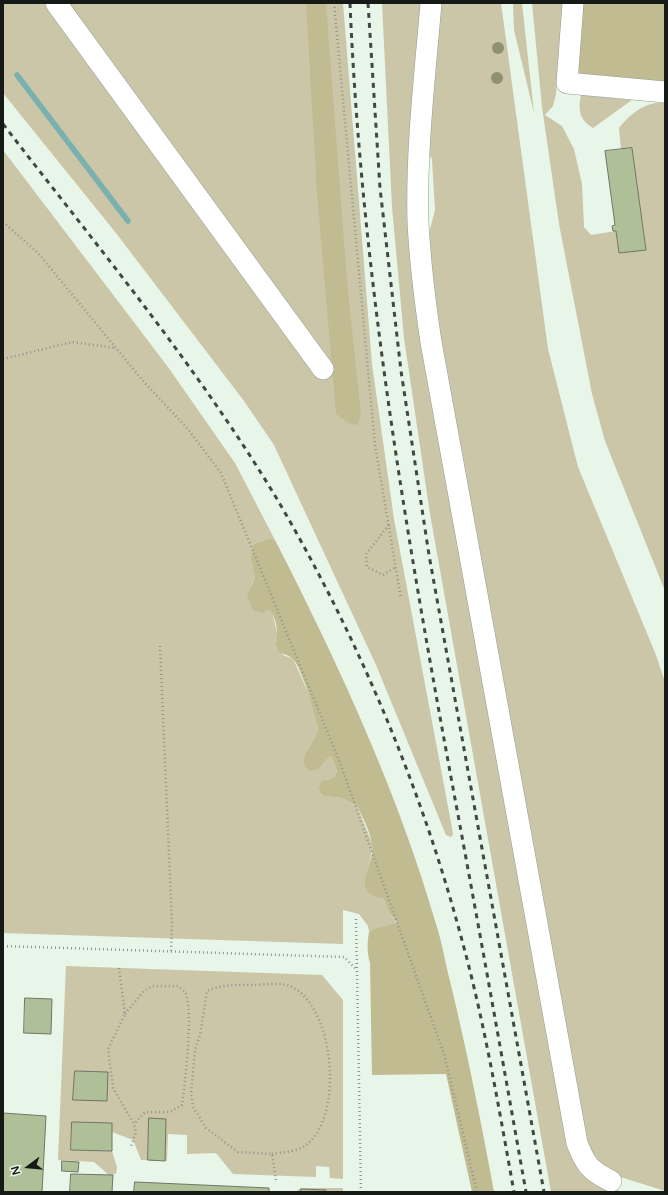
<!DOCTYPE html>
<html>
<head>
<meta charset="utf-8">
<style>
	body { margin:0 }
	#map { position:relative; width:668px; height:1195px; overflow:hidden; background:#e8f5e9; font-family:"Varela Round",sans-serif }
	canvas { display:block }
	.frame { position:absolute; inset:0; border:4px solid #161a16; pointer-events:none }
	.north { position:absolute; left:8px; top:1147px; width:40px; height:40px; -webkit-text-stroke:3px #e8f5e9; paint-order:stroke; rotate:254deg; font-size:11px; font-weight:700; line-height:16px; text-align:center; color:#161a16 }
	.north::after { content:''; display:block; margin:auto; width:14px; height:18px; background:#161a16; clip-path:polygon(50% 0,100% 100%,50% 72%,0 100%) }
</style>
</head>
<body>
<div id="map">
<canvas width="668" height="1195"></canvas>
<div class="frame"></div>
<div class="north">N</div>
</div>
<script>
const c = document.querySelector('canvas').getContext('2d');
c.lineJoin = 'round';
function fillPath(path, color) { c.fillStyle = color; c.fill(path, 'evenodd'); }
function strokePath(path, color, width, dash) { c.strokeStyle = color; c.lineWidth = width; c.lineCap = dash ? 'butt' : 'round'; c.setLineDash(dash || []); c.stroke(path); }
fillPath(new Path2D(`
	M3 3H343L372 364 394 519 452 828 453 834 451 837 446 835 376 665 274 445 244 401 116 233 3 93Z
	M382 3H423L410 177 594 1181 622 1192H551L430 514 404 338 392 207Z
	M439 3H501L548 349 578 467 656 655 665 682V1191L598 1170 583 1145 431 304 428 237 435 210 432 159 427 151Z
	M513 3H522L534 113 514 30Z
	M532 3H563L556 94 553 106 545 115 562 126 574 149 582 184 584 227 591 235 616 231 619 253 646 249 632 148 621 149 619 128C630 114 646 101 665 103V591L605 441 592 394 559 224 542 107Z
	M581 95 632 100 593 128C579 119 578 110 581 95Z
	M3 150 168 367 235 463 275 540 270 538 254 544 255 578 251 586 265 612 270 608 272 611 277 633 275 641 283 655 293 659C300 674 320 716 318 731 317 737 313 742 309 747L314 771C322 768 323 758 331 756L337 771 334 777 326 780V796L342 798 357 806 373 845 367 875 383 898 389 912 397 924 373 929 369 932 368 926 359 914 343 910V944L3 933Z
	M66 966 322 975 343 1000V1179L330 1178 329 1167 316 1166V1177L233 1174 216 1153 187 1154V1135L168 1134 167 1161 141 1160 133 1140 112 1132V1123L72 1122 71 1150 112 1151 117 1167 116 1174 109 1175 94 1162 58 1160Z
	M301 1188H343V1192L301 1189 300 1192H295Z`), '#cac6a7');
fillPath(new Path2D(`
	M306 3H326L347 282 361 415 357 425 348 423 336 414 317 193Z
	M581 3H665V85L586 77 579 74 576 60Z
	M270 538 275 540C338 663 397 790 436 924 442 942 445 962 450 981 467 1051 481 1121 494 1192H472L446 1074 372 1075 370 963C367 952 367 943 369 932L373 929 397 923 389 912 383 898C348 894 376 864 372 844 370 831 363 818 357 806L342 798 325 796 321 793 319 788 321 782 334 777 337 771 331 756C324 758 319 775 310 770 292 761 320 739 318 727 315 713 302 669 293 659 288 654 281 655 278 650 274 643 276 639 277 632 277 625 274 615 270 609L263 613 253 610 247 595 255 578 251 556 254 544Z`), '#c0bb91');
strokePath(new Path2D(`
	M17 75 128 221`), '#7ab0ae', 5.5);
const building = new Path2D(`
	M632 148 646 250 619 253 616 231H613L612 226 615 225 605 151Z
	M25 998 52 999 51 1034 24 1033Z
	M75 1071 108 1072 107 1101 73 1100Z
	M3 1113 46 1116 42 1192H3Z
	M149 1118 166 1119 165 1161 148 1160Z
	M72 1122 112 1123V1151L71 1150Z
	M62 1161 79 1162 78 1172 62 1171Z
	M71 1174 113 1175 112 1192H70Z
	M135 1182 269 1188V1192H134Z
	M301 1189 326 1190V1192H301Z`);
fillPath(building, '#afbf97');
strokePath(building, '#707568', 1);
const minor = new Path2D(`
	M56 3 323 369
	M431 3C425 75 416 149 418 222 420 262 425 302 431 342L577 1143C585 1164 590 1171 611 1181
	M573 3 567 83 665 92`);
strokePath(minor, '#929d93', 22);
strokePath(new Path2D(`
	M334 3 375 445 401 599
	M3 222 38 253 144 382 187 428 221 473 339 760 444 1054 477 1192
	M3 359 72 342 116 348
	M389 525 366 554 367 567 383 575 396 567
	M160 646 172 924 171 952
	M356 919 361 1192
	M3 946 344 957 357 970
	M119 968 125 1014 108 1049 113 1088 134 1124 136 1132 131 1147
	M125 1014 143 992 152 986H178C180 988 183 990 185 992 194 1010 185 1083 182 1105L170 1112H145L134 1124
	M272 1154C281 1152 297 1152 305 1146 344 1118 335 1012 294 988 283 981 264 985 252 985 236 985 222 984 207 991L200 1035 195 1050 191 1093 193 1107 206 1128 238 1152 272 1154 276 1181`), '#8d968d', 2.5, [1, 3]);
strokePath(minor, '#fff', 21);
strokePath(new Path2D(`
	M350 3C361 267 405 528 453 788 478 922 502 1057 526 1192
	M368 3 380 188 401 371 429 555 544 1192
	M3 124C97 246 197 366 277 499 358 637 422 789 463 944 485 1025 499 1109 514 1192`), '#414741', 3, [5, 5]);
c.fillStyle = '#8f9270';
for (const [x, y] of [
	[498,48],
	[497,78]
]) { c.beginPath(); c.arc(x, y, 6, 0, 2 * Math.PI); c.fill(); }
</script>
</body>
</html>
